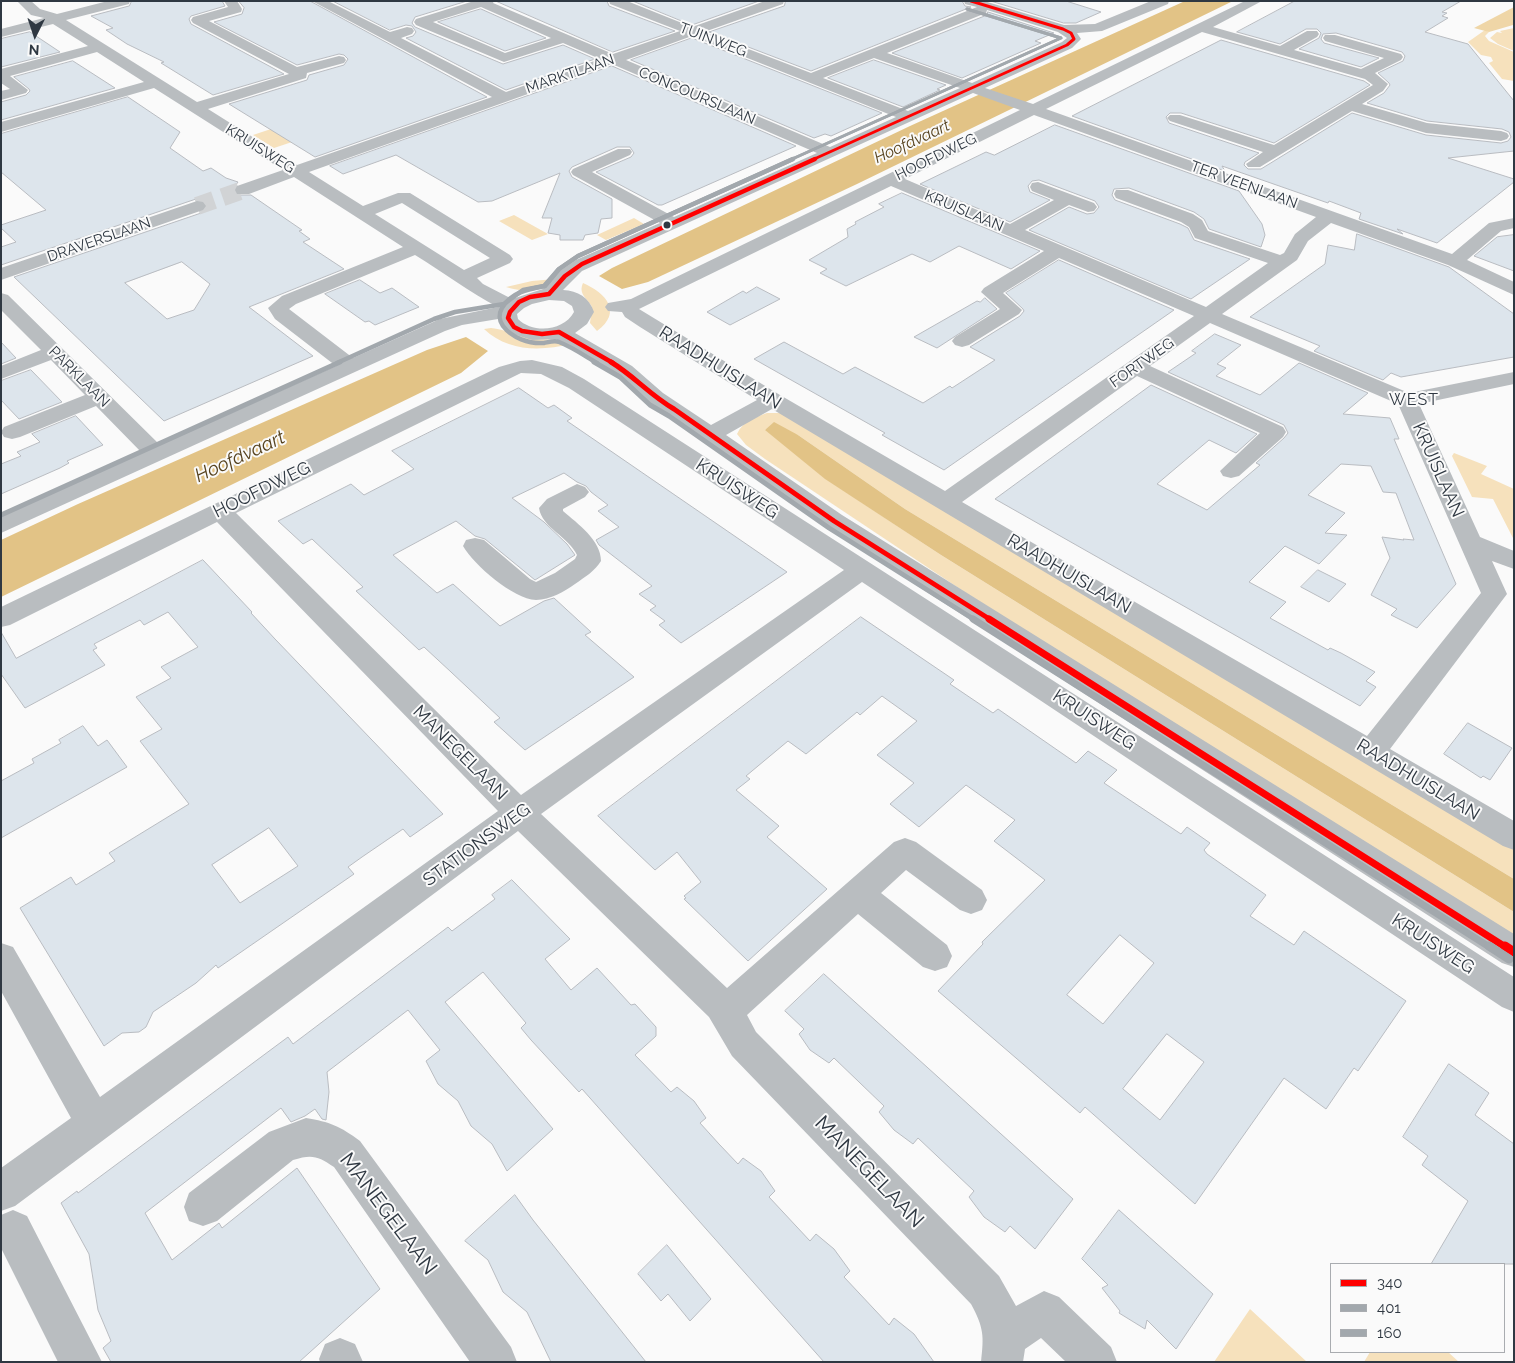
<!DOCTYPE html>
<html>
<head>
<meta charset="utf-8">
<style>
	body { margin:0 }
	#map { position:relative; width:1515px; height:1363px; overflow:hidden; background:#fafafa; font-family:Raleway,sans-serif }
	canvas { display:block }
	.frame { position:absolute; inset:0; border:2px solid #2f3842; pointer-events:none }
	.legend { position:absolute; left:1330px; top:1263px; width:175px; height:90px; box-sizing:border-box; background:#fafafa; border:1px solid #a9acb0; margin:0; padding:6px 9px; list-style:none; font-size:15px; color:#2f3842 }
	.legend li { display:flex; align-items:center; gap:10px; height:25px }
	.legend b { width:25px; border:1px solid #a9acb0 }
	.north { position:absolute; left:10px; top:10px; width:50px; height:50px; -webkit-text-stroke:4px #fafafa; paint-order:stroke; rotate:184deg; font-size:14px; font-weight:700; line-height:20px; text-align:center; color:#2f3842 }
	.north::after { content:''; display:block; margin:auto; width:18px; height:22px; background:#2f3842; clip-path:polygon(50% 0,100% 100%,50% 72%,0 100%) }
</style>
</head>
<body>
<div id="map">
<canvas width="1515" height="1363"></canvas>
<div class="frame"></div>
<ul class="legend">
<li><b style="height:6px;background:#f00"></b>340</li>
<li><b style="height:6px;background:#a2a8ad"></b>401</li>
<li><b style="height:6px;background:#a2a8ad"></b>160</li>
</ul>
<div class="north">N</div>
</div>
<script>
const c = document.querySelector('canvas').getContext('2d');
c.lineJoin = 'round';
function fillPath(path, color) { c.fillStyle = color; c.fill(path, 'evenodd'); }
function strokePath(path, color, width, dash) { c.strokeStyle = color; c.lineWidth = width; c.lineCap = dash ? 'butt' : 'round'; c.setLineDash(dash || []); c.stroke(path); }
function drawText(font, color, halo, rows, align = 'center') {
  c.font = font + ' Raleway,sans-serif'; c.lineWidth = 4; c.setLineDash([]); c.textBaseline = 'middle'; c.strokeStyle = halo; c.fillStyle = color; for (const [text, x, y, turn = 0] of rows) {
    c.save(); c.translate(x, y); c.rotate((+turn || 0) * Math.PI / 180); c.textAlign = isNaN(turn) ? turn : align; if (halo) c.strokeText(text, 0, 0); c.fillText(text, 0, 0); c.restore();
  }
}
fillPath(new Path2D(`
	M1514 28V51L1498 44 1490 38 1497 32 1502 33 1500 31Z
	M1485 30 1489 32 1485 36 1489 41 1514 52V81L1502 79 1489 63 1493 61 1491 57 1481 55 1468 42Z
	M274 128 295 141 274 148 253 135Z
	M514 215 548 234 532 240 499 221Z
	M634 218 644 224 606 240 597 235Z
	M555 279C539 292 525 293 506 287L532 281Z
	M583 283C606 293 623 312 597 331L590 323 592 307C587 298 578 294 583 283Z
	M491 328C505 329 515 336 529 338 544 341 557 337 571 344 541 351 508 352 484 329Z
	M767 413H781L1514 848V879L905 509 798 435 765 429 826 479 941 555 1514 912V938L963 591 765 459 746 445 737 434C743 421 754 418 767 413Z
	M1454 453 1487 466 1481 474 1514 489V540L1493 499 1472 497 1452 456Z
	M1250 1309 1307 1362H1214Z
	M1370 1352H1448L1459 1362H1364Z`), '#f6e1bc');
fillPath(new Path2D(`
	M1514 7 1513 25 1489 32 1474 28Z`), '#efd6a7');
fillPath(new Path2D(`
	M1185 1H1233L857 184 648 282 622 289 599 276 612 268 910 126Z
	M466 337 488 351 461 373 1 597V540L78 504 427 350Z
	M774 422 798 435 905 509 1514 879V912L941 555 825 479 765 430Z`), '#e2c386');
fillPath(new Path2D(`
	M548 301 564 306 567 314 542 326 527 320 526 315 529 308Z`), '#fafafa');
const building = new Path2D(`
	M132 1H222L225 6 191 16 189 19 191 24 284 74 213 95 161 63 164 62 127 44 106 30 113 28 91 16 129 6Z
	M239 1H310L487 97 315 157 229 104 307 80 309 75 344 65 348 59 344 55 339 54 297 65 214 22 242 14 244 8Z
	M333 1H467L415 17 412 23 415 27 503 64 563 45 595 59 506 90 406 38 413 36 416 32 412 26 406 25 390 30Z
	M496 1H607L609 6 675 31 613 52Z
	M633 1H759L692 25Z
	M786 1H962L965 6 971 7 811 71 709 32 784 6Z
	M991 1H1066L1101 12 1076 23H1064Z
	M1295 1H1461L1442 12 1447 13 1442 16 1448 18 1425 32 1468 44 1514 101V151L1448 158 1514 179V182L1437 243 1397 229 1403 234 1359 219 1361 213 1329 201 1328 203 1222 166 1225 171 1072 116 1221 40 1364 81 1370 85 1274 143 1181 113H1170L1166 117 1169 123 1259 153 1245 162 1244 165 1248 169H1261L1352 113 1426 135 1501 143 1508 141 1511 137 1509 132 1502 129 1427 121 1367 103 1384 93 1390 85 1389 83 1378 73 1403 61 1405 56 1402 52 1336 33 1323 34 1321 39 1324 43 1379 58 1361 67 1299 49 1319 38 1321 33 1317 29H1306L1280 44 1237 32Z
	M481 9 546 38 505 51 438 22Z
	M988 12 1054 33 1035 41 1041 43 962 78 892 53 987 15Z
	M30 32 60 52 1 67V39Z
	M692 38 882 113 831 136 825 134 814 138 631 60Z
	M874 60 946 85 937 89 940 90 903 107 828 78Z
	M73 61 115 88 1 120V102L26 95 30 91 29 89 14 77Z
	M612 66 796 146 662 205H658L596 172 631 157 634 153 630 147H617L572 167 569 171 572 177 612 199V218L601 219 598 233 585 235 583 240H560V235L548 233 552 218H542L560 173 492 201 478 202 396 155 343 174 330 166Z
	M128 97 180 132 170 148 203 171 211 168 226 178 238 182 233 189 235 195H251L302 230 299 231 310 239 303 242 344 269 249 307 313 356 164 421 14 277 204 212 208 206 204 201 196 199 1 265V247L16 242 1 228V225L46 210 1 172V134ZM182 262 210 284 194 310 167 319 125 283Z
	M1055 125 1239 191 1262 224 1265 235 1261 247 1209 229 1204 219 1194 212 1129 188 1114 189 1112 195 1115 200 1180 224 1188 228 1194 240 1250 259 1191 299 1029 230 1069 207 1087 214 1094 213 1099 207 1095 201 1039 180 1032 181 1028 186 1030 192 1050 200 1010 222 920 184 986 152 994 155Z
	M902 193 1040 251 1011 269 959 246 930 262 912 254 846 286 820 273 827 269 809 260 848 237 847 229 856 224 855 222 884 207 879 204Z
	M1357 234 1449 267 1514 314V357L1401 377 1391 373 1383 380 1314 351 1320 346 1250 317 1325 264 1328 245 1354 250Z
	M1514 235V271L1474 256 1497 237Z
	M1059 260 1174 310 944 470 882 435 885 433 754 359 784 342 843 374 855 367 923 403 950 386 952 388 995 360 970 347 1020 316 1024 311 1023 309 1006 293Z
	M360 280 380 293 392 288 419 307 375 325 369 321 365 322 325 294Z
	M757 287 780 299 730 325 707 312 743 291 746 293Z
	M985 298 997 309 937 348 914 337 977 301 980 302Z
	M1215 334 1241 345 1217 364 1226 368 1216 376 1260 395 1299 363 1368 393 1343 414 1390 418 1399 439H1394L1456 584 1417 628 1391 615 1397 609 1371 595 1390 558 1382 537 1404 540 1403 539 1414 540 1396 493 1383 492 1371 466 1341 464 1308 495 1345 513 1325 533 1347 535 1319 564 1285 546 1249 582 1286 602 1270 618 1328 650 1330 648 1341 653 1375 672 1366 681 1376 687 1360 706 995 499 1151 385 1257 434 1236 453 1209 440 1157 484 1207 510 1260 465 1256 463 1284 438 1288 433 1284 425 1168 372 1196 353 1192 351Z
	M1 342 16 358 1 364Z
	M31 370 62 402 19 419 1 400V381Z
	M519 388 548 408 554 405 572 418 567 421 787 572 681 643 659 625 665 621 650 610 656 606 639 594 652 586 599 545 596 540 619 527 598 511 608 505 591 492 586 486 577 482 564 473 512 498 544 522 567 544 575 555 535 580 485 539 475 536 456 521 393 555 437 593 453 584 500 626 544 601 554 598 591 632 585 635 634 677 525 750 494 722 500 718 451 672 424 647 419 650 356 591 363 587 312 539 303 544 278 521 351 484 364 495 414 469 392 451Z
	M76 416 103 445 67 461 69 463 60 468 1 494V464L21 456 17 452 40 442 32 434Z
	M203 560 252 612 251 613 275 639 443 814 410 837 403 829 362 857 348 867 354 874 218 968 216 965 196 983 153 1012 146 1027 139 1032 122 1033 104 1046 20 908 71 877 76 885 115 861 109 853 189 804 140 741 162 729 136 697 171 678 161 667 198 647 168 612 144 625 140 620 94 644 97 648 93 650 105 665 25 708 1 674V632L16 658ZM269 828 298 866 240 903 212 865Z
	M1318 570 1346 584 1329 602 1301 587Z
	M861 617 954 680 950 684 993 713 998 709 1076 763 1088 751 1117 770 1104 783 1181 834 1187 827 1210 843 1204 850 1207 854 1266 895 1250 916 1294 945 1304 931 1406 1001 1358 1071 1354 1068 1326 1109 1284 1078 1195 1204 1085 1107 1080 1113 938 991 983 944 982 942 1045 880 994 841 1015 820 966 785 919 827 890 804 914 783 877 755 917 721 882 696 860 715 857 712 806 754 788 741 746 776 750 779 736 790 779 826 767 837 827 889 748 961 684 899 686 898 684 896 701 882 677 852 655 870 598 816ZM1120 935 1154 963 1103 1024 1067 995ZM1167 1034 1204 1062 1160 1120 1123 1089Z
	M1468 723 1512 748 1490 780 1483 776 1481 778 1444 754Z
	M83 726 98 746 107 740 127 767 1 838V781L34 763 32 759 61 743 59 740Z
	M512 880 570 939 545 959 571 990 597 968 631 1005 635 1004 656 1027V1036L635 1055 671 1092 677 1087 694 1101 706 1118 700 1123 719 1144 738 1164 743 1158 761 1171 775 1191 769 1197 810 1241 816 1234 834 1249 850 1271 844 1277 889 1325 894 1318 914 1334 934 1362H824L582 1089 579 1092 531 1040 521 1028 526 1023 483 972 445 1002 553 1129 507 1171 492 1144 471 1126 458 1101 438 1084 426 1061 440 1050 408 1010 327 1072 329 1092 326 1120 322 1119 315 1109 305 1116 291 1122 281 1108 145 1213 172 1260 219 1223 222 1228 297 1168 380 1289 299 1362H111L103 1348 111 1341 98 1310 89 1254 61 1203 77 1191 78 1193 288 1037 293 1044 448 927 452 931 495 899 492 895Z
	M824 974 1073 1199 1035 1249 1010 1226 1005 1232 984 1217 969 1197 974 1191 918 1138 913 1144 894 1130 879 1112 884 1106 834 1058 829 1063 810 1050 799 1034 804 1029 785 1011Z
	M1449 1064 1489 1093 1475 1115 1514 1144V1264H1431L1468 1201 1422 1165 1428 1156 1403 1137Z
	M515 1195 533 1220 646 1362H551L527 1312 503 1292 488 1260 465 1241Z
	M1119 1210 1213 1294 1176 1349 1147 1320 1145 1329 1119 1313 1120 1311 1102 1288 1108 1285 1082 1259Z
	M667 1245 711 1299 690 1321 668 1294 661 1301 638 1274Z`);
fillPath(building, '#dde5ec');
strokePath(building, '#b9bcc1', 1);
strokePath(new Path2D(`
	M197 206 243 190`), '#d1d3d5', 18, [18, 9]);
fillPath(new Path2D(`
	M17 1H31L40 9 57 14 108 1H130L129 4 66 20 197 102 289 74 193 23 191 20 193 17 228 7 224 1H237L242 9 241 12 209 21 297 67 339 56 344 57 346 60 344 63 307 73 306 78 208 109 297 165 492 97 312 1H328L390 32 407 27 412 28 414 31 412 34 401 38 506 92 600 59 563 43 504 62 416 25 414 22 416 19 474 1H494L493 3 613 54 680 31 610 4 609 1H627L692 27 765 1H784L783 4 704 32 811 73 977 7 965 4 964 1H984L1064 25 1095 24 1151 1H1169L1168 4 1102 31 1077 33 1081 39 1072 48 985 88 1033 104 1245 1H1262L1213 27 1280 46 1307 31H1317L1319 34 1317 37 1294 50 1361 69 1384 58 1325 41 1323 38 1325 35H1335L1401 54 1403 57 1401 60 1375 73 1388 84 1383 91 1362 104 1427 123 1501 131 1507 133 1509 136 1507 139 1501 141 1426 133 1352 111 1260 167H1248L1246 164 1263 152 1170 121 1167 118 1170 115H1180L1274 145 1373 85 1365 79 1202 32 1046 109 1452 254 1489 223 1514 218V228L1501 231 1467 260 1514 282V295L1448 265 1331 223 1308 241 1297 260 1222 314 1409 393 1514 372V384L1419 404 1480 537 1514 551V569L1492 561 1507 594 1390 749 1514 821V850L1503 846 772 409 726 435 842 515 1514 934V967L1502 963 826 527 666 414 647 403 618 374 556 339 532 340 516 335 508 331 498 319 462 325 445 331 1 533V515L142 453 96 406 20 437 12 439 4 437 1 432 4 427 85 395 51 360 1 379V366L41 350 1 310V293L8 295 160 445 336 366 275 319 268 308 282 296 403 247 294 177 249 194H237L235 190 237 186 283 170 154 88 1 132V122L144 82 97 52 10 76 28 90 26 93 1 100V91L10 89 1 83V69L88 46 53 24 1 37V29L44 18 31 15ZM481 7 551 38 505 53 433 22ZM987 10 1058 32 1067 38 1062 42 972 83 887 53 986 13ZM692 36 896 117 830 147 626 60ZM874 58 960 88 908 111 823 78ZM612 64 817 153 674 217 592 172 630 155 632 152 630 149H618L573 169 571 172 573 175 660 223 576 260 558 272 543 289 512 299 483 284 477 278 510 263 513 259 510 255 410 193H398L363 206 309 172ZM973 93 1020 110 631 299 608 303 605 307 608 311 622 312 625 317 640 327 757 400 711 425 663 393 632 366 575 333 587 324 594 312C589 297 578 291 563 290L582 271ZM1034 115 1316 217 1295 234 1284 253 1280 255 1208 231 1202 220 1193 214 1128 190H1116L1114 194 1116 198 1181 222 1189 227 1195 238 1268 263 1206 307 1025 230 1069 205 1088 212 1094 211 1097 207 1094 203 1038 182 1032 183 1030 187 1032 191 1054 200 1010 224 905 179ZM891 186 1044 251 984 288 981 292 1000 309 955 337 952 341 955 345 962 347 969 345 1019 314 1022 310 1003 293 1059 258 1194 316 945 491 780 395 639 309ZM402 203 490 258 464 270 375 214ZM415 255C443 272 469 292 498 307L440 319 353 358 289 309 296 304ZM549 300 564 301 572 306 574 312C564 331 533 334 518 319L517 314 524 308 532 304ZM1210 323 1398 404 1481 593 1367 736 962 502 1137 376 1260 433 1220 471 1223 476 1231 478 1239 476 1283 437 1286 432 1283 427 1150 366Z
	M197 201 203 202 206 206 203 210 1 280V268Z
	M532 360 562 367 584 379 1514 977V1012L1502 1007 862 582 541 814 727 988 894 842 905 838 916 842 982 890 987 900 982 910 971 914 960 910 906 870 881 893 947 945 952 956 947 967 935 971 923 967 858 914 747 1015 756 1032 999 1276 1016 1306 1044 1291 1059 1297 1111 1347 1117 1362H1066L1041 1338 1025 1349 1023 1362H981C984 1336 984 1328 971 1304L732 1056 709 1017 518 831 15 1206 1 1211V1168L71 1118 1 991V943L13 947 100 1097 498 811 217 522 10 625 1 627V607L499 367 520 361ZM521 373 541 374 569 388 844 570 521 795 236 513Z
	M577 484 585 487 589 492 585 497 563 509V511C578 524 601 540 601 561 595 571 585 577 575 584 565 591 550 600 536 600 513 599 474 565 463 546L466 540 475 538 484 540 530 579 536 582 555 573 575 559 577 555C569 537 542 528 539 508L547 499Z
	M306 1118C330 1122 340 1126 360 1141L511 1347 517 1362H470L334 1167C318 1156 312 1154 293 1160L217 1221 203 1226 189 1221 184 1207 189 1193 269 1132Z
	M13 1210 27 1216 102 1362H58L1 1248V1215Z
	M340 1338 355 1344 363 1362H320L319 1359 325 1344Z`), '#b9bdc0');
strokePath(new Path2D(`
	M812 160 1067 45 1074 39 1071 33 1063 29 971 1`), '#f00', 3);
strokePath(new Path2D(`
	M613 363 559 332 542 334 522 331 514 327 508 318 510 312 519 302 530 297 549 294 565 276 582 264 815 159`), '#f00', 4.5);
strokePath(new Path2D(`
	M611 362C634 376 650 395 674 409L834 521 991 620`), '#f00', 5);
strokePath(new Path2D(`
	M989 619 1507 948`), '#f00', 7);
strokePath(new Path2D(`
	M1505 946 1514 952`), '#f00', 9);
strokePath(new Path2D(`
	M790 160 1061 38 967 9`), '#a2a8ad', 3);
strokePath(new Path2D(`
	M597 363C585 356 572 347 559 342 555 340 549 342 544 343 529 344 512 338 503 326 499 320 498 315 502 308 511 292 529 289 545 286L559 269 578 256 793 159`), '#a2a8ad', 4.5);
strokePath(new Path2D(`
	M594 362 620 377 650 405 669 416 829 528 975 620`), '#a2a8ad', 5);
strokePath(new Path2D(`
	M973 619 1491 948`), '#a2a8ad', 7);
strokePath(new Path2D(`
	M1489 946 1509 959`), '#a2a8ad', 9);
strokePath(new Path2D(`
	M790 160 1061 38 967 9`), '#a2a8ad', 3);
strokePath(new Path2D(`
	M337 363 434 319 455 312 504 304 523 290 544 286 559 269 578 256 793 159`), '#a2a8ad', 4.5);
strokePath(new Path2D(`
	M1 515 340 362`), '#a2a8ad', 5);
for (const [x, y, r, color] of [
	[667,225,4.5,"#2f3842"]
]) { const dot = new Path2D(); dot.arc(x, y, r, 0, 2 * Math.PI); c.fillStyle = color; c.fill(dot); strokePath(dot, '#fafafa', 2); }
drawText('15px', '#2f3842', '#fafafa', [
	["TUINWEG",713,40,21],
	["MARKTLAAN",570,74,-19],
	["CONCOURSLAAN",697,96,23],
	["KRUISWEG",260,149,32],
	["HOOFDWEG",936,157,-26],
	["TER VEENLAAN",1244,185,20],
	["KRUISLAAN",964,211,23],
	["DRAVERSLAAN",99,240,-19],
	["FORTWEG",1142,363,-35],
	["PARKLAAN",79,377,45]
]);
drawText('italic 16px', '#56421e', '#fafafa', [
	["Hoofdvaart",912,142,-25]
]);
c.letterSpacing = '1px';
drawText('16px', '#2f3842', '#fafafa', [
	["WEST",1414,400]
]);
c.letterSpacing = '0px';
drawText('18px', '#2f3842', '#fafafa', [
	["RAADHUISLAAN",720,368,32],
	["KRUISLAAN",1438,470,66],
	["KRUISWEG",737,489,33],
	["HOOFDWEG",262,490,-26],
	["RAADHUISLAAN",1069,574,30],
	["KRUISWEG",1094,720,33],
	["MANEGELAAN",460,753,45],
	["RAADHUISLAAN",1418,780,31],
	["STATIONSWEG",477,845,-36],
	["KRUISWEG",1433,944,33]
]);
drawText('italic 19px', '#56421e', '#fafafa', [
	["Hoofdvaart",240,457,-25]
]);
drawText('21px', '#2f3842', '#fafafa', [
	["MANEGELAAN",869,1172,46],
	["MANEGELAAN",388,1214,53]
]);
</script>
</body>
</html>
